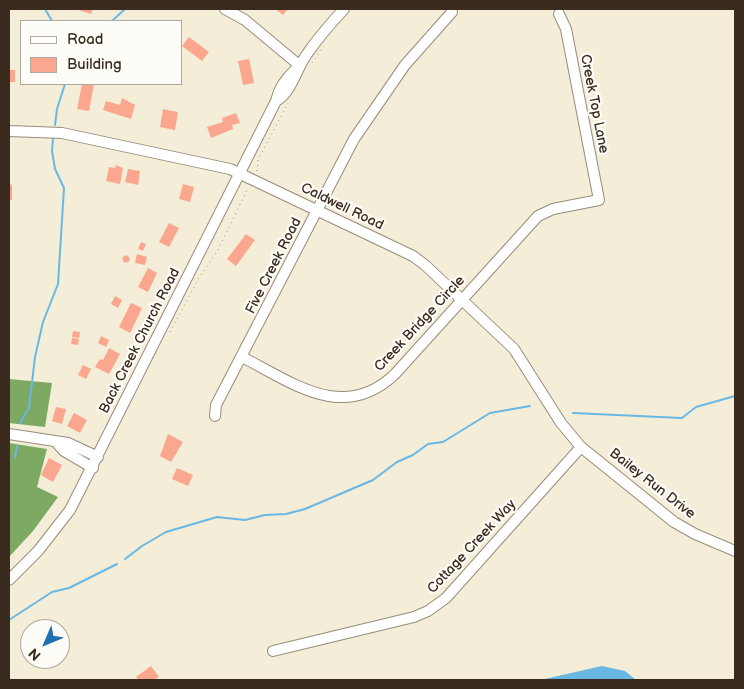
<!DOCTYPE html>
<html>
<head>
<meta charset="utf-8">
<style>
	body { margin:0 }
	#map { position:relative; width:744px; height:689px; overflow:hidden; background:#f4edd8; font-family:"Balsamiq Sans",sans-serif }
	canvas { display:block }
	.frame { position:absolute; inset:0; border:10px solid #3b2a1e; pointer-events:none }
	.legend { position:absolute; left:20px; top:20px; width:162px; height:65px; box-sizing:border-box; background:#fdfcf7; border:1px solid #afa8a0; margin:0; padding:6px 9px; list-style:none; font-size:15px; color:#3b2a1e }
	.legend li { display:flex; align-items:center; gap:10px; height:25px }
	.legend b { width:25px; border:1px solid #afa8a0 }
	.north { position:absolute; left:20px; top:619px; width:50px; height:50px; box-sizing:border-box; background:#fdfcf7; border:1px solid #afa8a0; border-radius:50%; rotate:225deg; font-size:14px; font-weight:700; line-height:20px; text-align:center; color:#3b2a1e }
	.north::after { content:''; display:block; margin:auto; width:18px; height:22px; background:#1f6fb2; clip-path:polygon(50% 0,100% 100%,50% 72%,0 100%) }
</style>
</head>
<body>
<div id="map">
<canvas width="744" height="689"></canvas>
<div class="frame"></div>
<ul class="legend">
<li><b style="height:6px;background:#fff"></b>Road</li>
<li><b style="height:14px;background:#fba78f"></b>Building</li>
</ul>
<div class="north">N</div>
</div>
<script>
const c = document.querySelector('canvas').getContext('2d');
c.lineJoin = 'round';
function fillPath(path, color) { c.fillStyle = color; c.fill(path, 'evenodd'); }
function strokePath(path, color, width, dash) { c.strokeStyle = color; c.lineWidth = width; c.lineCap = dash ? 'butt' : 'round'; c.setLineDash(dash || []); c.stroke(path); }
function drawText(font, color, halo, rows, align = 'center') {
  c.font = font + ' "Balsamiq Sans",sans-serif'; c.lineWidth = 4.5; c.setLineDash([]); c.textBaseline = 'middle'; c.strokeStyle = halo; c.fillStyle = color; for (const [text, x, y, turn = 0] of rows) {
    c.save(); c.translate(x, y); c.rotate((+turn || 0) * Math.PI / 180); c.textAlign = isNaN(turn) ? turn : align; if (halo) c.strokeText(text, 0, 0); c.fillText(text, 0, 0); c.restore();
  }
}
fillPath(new Path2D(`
	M9 379 52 383 45 427 9 423Z
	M9 443 47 449 37 487 58 497 33 531 9 557Z`), '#7ea962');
fillPath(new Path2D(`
	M602 666 625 671 636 680H540Z`), '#69b8e4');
strokePath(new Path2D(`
	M45 9 52 21
	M112 21 125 9
	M55 125 57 109 65 84
	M573 413 682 418 696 407 735 396
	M20 423 29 408 35 357 43 322 58 284 64 188 55 169 52 151 53 139
	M15 458 17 446
	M125 559 142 546 166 532 217 517 245 520 265 515 286 514 305 509 373 480 397 462 413 455 428 444 443 442 490 413 530 406
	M9 620 52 592 69 588 117 564`), '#69b8e4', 2);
fillPath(new Path2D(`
	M75 9H93L91 14Z
	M275 9H288L283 15Z
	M189 37 209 52 202 61 182 46Z
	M249 59 254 83 243 85 238 61Z
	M9 70H15V82H9Z
	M82 84H94L89 111 77 109Z
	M122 98 135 105 131 119 103 110 106 101 120 105Z
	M163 109 178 112 175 130 160 127Z
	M236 113 240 123 232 125 233 129 211 138 207 127 223 122 222 118Z
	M116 165 123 168 120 184 106 181 109 167 115 168Z
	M128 169 140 171 138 185 125 182Z
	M9 184 12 185V200H9Z
	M183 184 194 187 190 202 179 199Z
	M169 223 179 228 169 247 159 242Z
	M246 234 255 240 236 266 227 259Z
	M141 242 146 244 143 251 138 249Z
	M137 254 147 257 145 265 135 263Z
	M122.5 259a3.5 3.5 0 1 1 7 0a3.5 3.5 0 1 1-7 0Z
	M148 268 157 273 148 292 138 287Z
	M115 296 122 300 118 308 111 304Z
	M131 303 142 308 130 333 119 327Z
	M73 331 80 332 79 338 72 337Z
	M101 336 109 340 106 347 98 343Z
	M72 338 79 339 78 345 71 344Z
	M109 348 120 354 109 374 95 367 100 359 103 360Z
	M83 365 91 369 86 379 78 375Z
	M56 407 66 409 62 424 52 421Z
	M74 413 87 420 80 433 67 426Z
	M168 434 183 442 171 462 160 456Z
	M49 458 62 465 53 482 41 475Z
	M177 468 193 475 188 486 172 479Z
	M151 666 159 677 154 680H139L136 677Z`), '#fba78f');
const minor = new Path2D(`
	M225 9 245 20 299 65
	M276 101C292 92 296 69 307 54 318 38 331 23 344 9
	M9 131 62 133 230 169 413 256 425 265 514 349 561 423 581 447 674 522 695 534 735 551
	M242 357C293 383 344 423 395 374L538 216 553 209 599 200 566 29 559 14
	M215 416 216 405 354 139 405 65 452 12
	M9 434 68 443 98 457
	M55 441 64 451 93 468
	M9 580 38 551 70 510 276 101C279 87 286 78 296 69
	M273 651 414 617 428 611 446 598 581 447`);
strokePath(minor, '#988c7b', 12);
strokePath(new Path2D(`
	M312 63 324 46
	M257 171 258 160 288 103
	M170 332 199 278 218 250 248 188`), '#988c7b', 1, [1, 4]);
strokePath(minor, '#fff', 10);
drawText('14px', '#3b2a1e', '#fdfcf7', [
	["Creek Top Lane",594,104,79],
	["Caldwell Road",342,207,26],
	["Five Creek Road",274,266,-63],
	["Creek Bridge Circle",420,324,-47],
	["Back Creek Church Road",140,341,-63],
	["Bailey Run Drive",652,484,38],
	["Cottage Creek Way",472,547,-47]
]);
</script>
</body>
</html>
